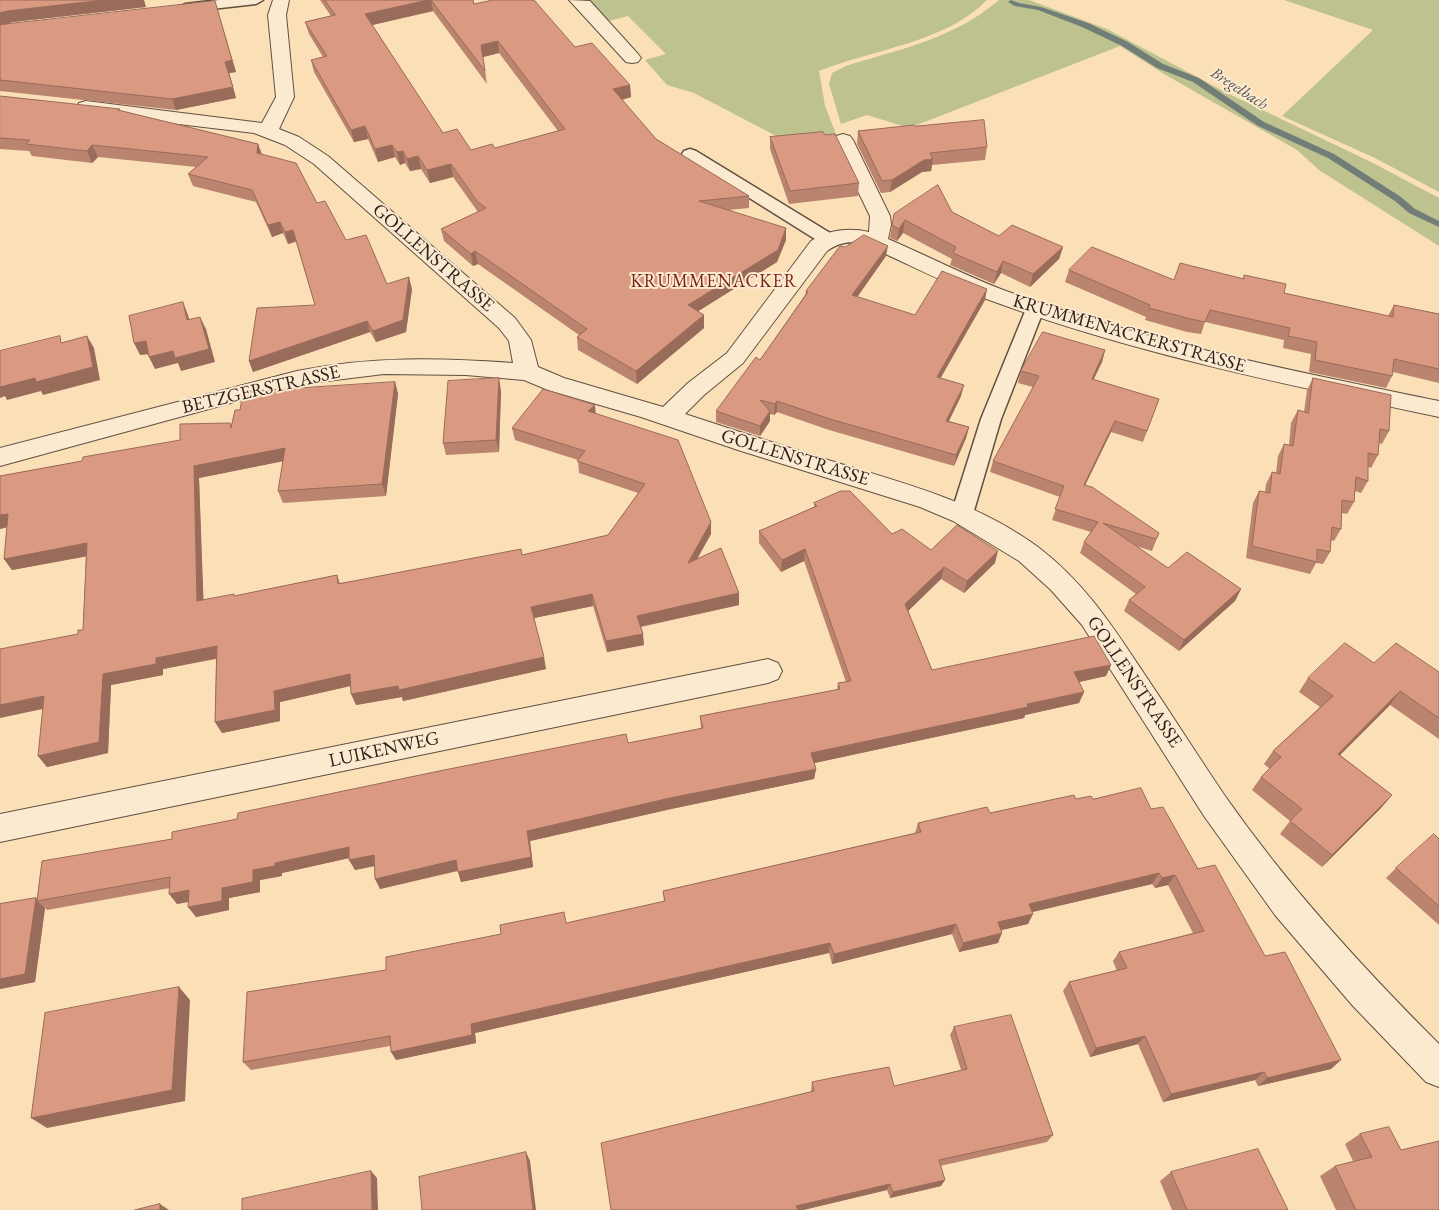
<!DOCTYPE html>
<html>
<head>
<meta charset="utf-8">
<style>
	body { margin:0 }
	canvas { display:block; background:#fadfb7 }
</style>
</head>
<body>
<canvas width="1439" height="1210"></canvas>
<script>
const c = document.querySelector('canvas').getContext('2d');
c.lineJoin = 'round';
function fillPath(path, color) { c.fillStyle = color; c.fill(path, 'evenodd'); }
function strokePath(path, color, width, dash) { c.strokeStyle = color; c.lineWidth = width; c.lineCap = dash ? 'butt' : 'round'; c.setLineDash(dash || []); c.stroke(path); }
function drawText(font, color, halo, rows, align = 'center') {
  c.font = font + ' "EB Garamond",serif'; c.lineWidth = 4; c.setLineDash([]); c.textBaseline = 'middle'; c.strokeStyle = halo; c.fillStyle = color; for (const [text, x, y, turn = 0] of rows) {
    c.save(); c.translate(x, y); c.rotate((+turn || 0) * Math.PI / 180); c.textAlign = isNaN(turn) ? turn : align; if (halo) c.strokeText(text, 0, 0); c.fillText(text, 0, 0); c.restore();
  }
}
fillPath(new Path2D(`
	M588 0H987C945 43 873 49 819 71L825 106 836 134 782 139 694 93 667 85 645 60 666 54 628 16 609 21Z
	M999 0H1029L1107 29 1229 94 1371 162 1439 198V246L1319 170 1297 150 1164 74 1120 46 909 128 867 115 841 124 829 84 832 73 846 66C901 49 955 38 999 0Z
	M1284 0H1439V192L1375 158 1282 116 1373 30Z`), '#bdc28f');
fillPath(new Path2D(`
	M1011 0 1019 3 1041 7 1088 23 1128 42 1163 64 1199 78 1264 122 1334 154 1401 197 1415 209 1439 221V227L1409 213 1395 201 1328 158 1258 126 1193 82 1157 68 1122 46 1082 27 1038 10 1015 6 1008 2Z`), '#717d77');
const service = new Path2D(`
	M219 0H263L256 4 185 12 178 8 185 4Z
	M690 149 696 151 835 236 838 240 835 244 829 245 823 244 684 157 682 154 684 151Z
	M1035 303 1041 305 1044 309 1001 419 973 514 969 520 962 522 955 520 951 514 981 419 1026 309 1029 305Z`);
const minor = new Path2D(`
	M273 0H289L286 15 294 97 279 129 299 137 328 156 515 318 531 340 538 367 564 378 663 407 688 383 727 353 811 241C828 230 849 227 869 232L870 216 833 140 836 136 843 134 850 136 853 140 890 216 891 225 888 239C928 256 966 276 1006 291 1147 342 1293 371 1439 401V417C1288 385 1137 354 992 301 947 285 905 262 861 243 848 241 838 243 827 251L743 363 704 395 685 414C737 431 789 448 841 464 911 485 978 503 1038 547 1084 582 1112 625 1143 672 1171 713 1197 755 1225 796 1288 886 1361 966 1439 1044V1087L1426 1082 1353 1006 1275 915 1204 816 1082 625 1051 590 1019 561 953 521 920 507 738 450 641 417 548 390 524 380 466 375 384 374 319 382 253 397 0 466V448L297 371C371 356 439 358 513 363L509 341 499 328 314 164 285 145 254 133 86 113 79 111 77 107 79 103 86 101 262 123 276 97 268 15Z
	M569 0 590 1 638 54 641 58 638 62 632 63 626 62Z
	M768 659 778 663 782 671 778 679 768 683 0 842V814Z`);
strokePath(service, '#605042', 3);
strokePath(minor, '#605042', 2);
fillPath(service, '#fcead0');
fillPath(minor, '#fcead0');
fillPath(new Path2D(`
	M0 0 146 7 13 22 6 24 218 12 236 72 229 73 236 98 176 110 0 91Z
	M320 0H473L474 4 575 47 630 85 631 97 622 100 656 139 749 196V208L729 210 786 240 777 262 698 311 704 328 637 384 578 350 577 337 579 335 478 264 473 266 444 241 441 229 478 212 453 177 430 183 421 169 410 171 405 163 400 165 395 157 378 162 368 139 354 142 314 72 311 60 323 57 309 34 305 22 331 16ZM433 11 487 84 483 57 499 53 558 131 495 148 471 150 443 133 372 25Z
	M0 96 121 111 258 144 262 155 317 203 346 240 387 284 412 289 406 332 376 342 370 332 253 372 249 361 315 305 296 242 288 244 283 233 272 237 256 202 193 186 188 174 196 167 98 157 92 163 32 156 29 151 0 149Z
	M915 126 987 147 985 160 932 165 931 171 922 172 890 192 881 193 857 144 858 131Z
	M825 135 859 183 858 196 789 204 770 149V137Z
	M952 212 999 236 1063 247 1059 259 1030 287 1001 273 994 284 950 265 952 259 903 233 897 241 890 238 894 214Z
	M886 256 857 297 915 315 985 300 940 378 961 396 949 421 969 427 966 438 954 466 829 430 777 412 774 415 770 414V421L760 436 716 422V411L760 360 805 295 806 291Z
	M1069 270 1174 280 1243 279 1244 275 1284 293 1388 316 1394 305 1439 314V383L1393 372 1392 376 1386 388 1309 372 1311 354 1283 348 1284 340 1205 322 1201 334 1187 332 1145 320 1146 317 1065 282Z
	M1105 350 1102 362 1093 380 1159 399 1143 442 1111 432 1085 485 1159 533 1152 551 1136 546 1168 568 1241 589 1235 601 1179 651 1124 611 1129 600 1136 594 1080 553 1084 542 1091 532 1052 520 1060 497 990 472 993 461 1033 387 1018 383 1021 371Z
	M1313 378 1389 431 1382 444 1379 443 1378 455 1371 468 1368 467V481L1361 493 1355 491 1354 502 1347 514 1342 513 1341 529 1334 541 1331 540 1330 552 1323 564 1316 563 1310 574 1246 558 1253 503 1259 491 1265 492 1266 484 1272 472 1276 473 1278 456 1284 444 1289 445 1291 423 1298 410 1304 412 1307 390Z
	M395 382 398 394 386 496 283 503 278 491 283 461 199 478 203 600 235 596 337 575 340 583 522 555 608 535 638 493 579 473 578 460 515 440 512 428 595 405V413L711 522V534L697 559 739 605 641 627 644 645 607 652 593 606 534 618 546 669 403 701 402 697 356 705 351 686 280 702V721L222 733 215 722 216 659 163 669V675L111 685 108 753 47 767 38 756 78 634 83 630 86 556 12 570 4 559 7 527 0 529V476L82 461 180 440 230 423 232 427 240 410Z
	M501 391 499 452 446 455 443 443Z
	M814 503 931 550 995 563 964 593 941 579 908 611 932 670 1111 665 1106 676 1079 682 1084 692 1079 703 1025 715 1024 718 814 763 816 769 814 779 671 809 530 841 533 867 461 882 458 871 380 889 375 866 355 870 349 858 282 873V876L260 880V892L229 898V910L196 917 189 902 177 904 170 888 47 910 45 908 35 982 0 989V904L36 898 37 899 172 839 628 743 701 729 700 716 837 690 838 683 846 682 804 561 781 572 759 543V531L814 507Z
	M1374 663 1439 672V739L1390 705 1340 755 1392 795 1381 808 1322 867 1280 834 1290 821 1252 790 1261 777 1270 769 1264 764 1273 751 1320 707 1299 692 1308 678Z
	M1076 799H1093L1151 809 1265 956 1331 1069 1258 1086 1255 1080 1163 1102 1138 1044 1090 1057 1063 991 1069 982 1117 971 1113 961 1119 952 1193 933 1168 885 1155 888 1152 884 1032 912 1028 924 1001 930 998 943 959 952 952 934 832 964 829 953 475 1033 476 1043 396 1060 390 1046 251 1070 243 1062 386 970 567 923 664 902 663 891 915 833 918 823 990 813Z
	M1439 839V925L1386 878 1396 868Z
	M954 1027 1053 1135 1047 1142 940 1166 941 1186 890 1198 887 1190 803 1210H611L811 1092 812 1082 894 1086 961 1070 950 1035Z
	M1360 1134 1401 1150 1439 1210H1336L1320 1176 1335 1166 1353 1161 1345 1144Z
	M1171 1172 1288 1210H1172L1160 1181Z`), '#bb846f');
fillPath(new Path2D(`
	M104 0H144L146 7 13 22 0 25V13L7 11Z
	M428 0H431L433 11 368 26 365 14Z
	M218 12 236 72 229 73 236 98 176 110 172 99Z
	M498 41 499 53 483 57 481 45Z
	M630 85 631 97 614 102 613 89Z
	M365 126 368 139 354 142 351 130Z
	M258 144 262 155 257 153Z
	M92 145 98 157 92 163 87 151Z
	M392 145 395 157 378 162 375 149Z
	M403 151 405 163 400 165 397 152Z
	M418 156 421 169 410 171 407 159Z
	M933 159 931 171 922 172 890 192 892 180 924 160Z
	M451 164 453 177 430 183 427 170Z
	M905 220 903 233 897 241 899 229Z
	M280 222 283 233 272 237 268 225Z
	M786 228V240L777 262 689 317 688 305Z
	M293 230 296 241 288 244 285 232Z
	M888 246 886 256 851 306 852 295Z
	M1063 247 1059 259 1030 287 1033 274Z
	M475 251 478 264 473 266 471 254Z
	M1003 261 1001 273 994 284 997 272Z
	M409 277 412 289 406 332 376 342 373 331Z
	M987 289 985 300 935 388 937 377Z
	M183 302 188 315 193 332 187 320Z
	M704 315V328L637 384 636 371Z
	M200 317 206 329 215 362 181 371 178 363 155 369 149 357Z
	M367 321 370 332 253 372 249 361Z
	M87 336 94 348 100 380 43 395 41 391 7 400 5 396 0 398V383Z
	M146 341 152 354 140 355 134 343Z
	M1105 350 1102 362 1088 391 1092 379Z
	M499 378 501 391 499 452 496 440Z
	M395 382 398 394 386 496 382 484Z
	M964 385 961 396 944 431 946 421Z
	M777 401V412L774 415 775 404Z
	M595 405 596 417 588 411Z
	M770 411V421L760 436V426Z
	M1115 421 1111 432 1080 496 1084 485Z
	M969 427 966 438 954 466 956 455Z
	M285 448 289 460 199 478 204 613 197 601 194 466Z
	M8 514 16 525 0 529V515Z
	M711 522V534L688 575V563Z
	M87 543 94 555 12 570 4 559Z
	M805 549 804 561 781 572 782 560Z
	M998 551 995 563 964 593 967 581Z
	M944 567 941 579 903 616 905 604Z
	M1241 589 1235 601 1179 651 1184 640Z
	M739 593V605L638 627 637 616Z
	M592 594 593 606 534 618 531 607Z
	M643 634 644 645 607 652 606 641Z
	M217 646 223 657 163 669V675L111 685 108 753 47 767 38 756 103 674 156 658Z
	M544 657 546 669 403 701 402 697 356 705 351 694Z
	M1111 665 1106 676 1070 684 1074 672Z
	M350 674 354 685 280 702V721L222 733 215 722 274 691Z
	M1400 691 1390 705 1328 767 1338 754Z
	M1084 692 1079 703 1025 715 1024 718 810 764 811 753Z
	M44 696 52 707 0 718V705Z
	M816 769 814 779 671 809 530 841 533 867 461 882 458 872 527 831 670 798Z
	M1392 795 1381 808 1322 867 1332 855Z
	M349 847 354 857 282 873V876L260 880V892L229 898V910L196 917 188 907 253 870 275 863Z
	M374 855 379 865 355 870 349 860Z
	M456 860 460 870 380 889 375 879Z
	M1159 873 1152 884 1024 914 1029 904Z
	M1175 875 1168 885 1155 888 1162 878Z
	M189 890 196 900 177 904 169 894Z
	M36 898 38 900 37 901 45 908 35 982 0 989V979Z
	M1033 914 1028 924 993 932 998 922Z
	M956 924 952 934 832 964 834 954Z
	M1002 933 998 943 959 952 963 943Z
	M830 943 829 953 475 1033 476 1043 396 1060 391 1052 471 1024Z
	M179 987 190 1000 185 1101 47 1128 31 1118Z
	M1145 1036 1138 1044 1090 1057 1096 1048Z
	M1341 1060 1331 1069 1258 1086 1267 1078Z
	M1264 1072 1255 1080 1163 1102 1171 1094Z
	M526 1152 530 1161 536 1210H533Z
	M371 1171 377 1178 378 1210H372Z
	M945 1180 941 1186 890 1198 893 1192Z
	M890 1184 887 1190 803 1210H796V1206Z
	M160 1204 169 1210H160Z`), '#996b5a');
const building = new Path2D(`
	M0 0H104L7 11 0 13Z
	M325 0H428L365 14 443 133 457 129 471 150 492 144 495 148 565 129 498 41 481 45 485 71 431 0H473L474 4 493 0H534L575 47 592 43 630 85 613 89 656 139 749 196 699 201 786 228 778 250 688 305 704 315 636 371 577 337 587 329 475 251 471 254 441 229 486 208 477 201 451 164 427 170 418 156 407 159 403 151 397 152 392 145 375 149 365 126 351 130 311 60 327 56 305 22 335 15Z
	M215 1 232 60 225 62 233 87 172 99 0 80V25Z
	M0 96 120 109 118 110 258 144 257 153 296 163 317 203 325 201 346 240 366 235 387 284 409 277 403 320 373 331 367 321 249 361 257 308 315 305 293 230 285 232 280 222 268 225 252 190 188 174 208 157 92 145 87 151 26 144 30 140 0 138Z
	M984 120 987 147 930 153 933 159 924 160 892 180 882 181 858 131 914 125 915 126Z
	M823 132 825 135 835 134 859 183 790 191 770 137Z
	M938 185 952 212 999 236 1012 225 1063 247 1033 274 1003 261 997 272 953 253 956 247 905 220 899 229 892 225 894 214Z
	M864 235 888 246 852 295 915 315 942 271 987 289 937 377 964 385 946 421 969 427 956 455 830 419 777 401 775 404 760 400 770 411 760 426 716 411 756 357 760 360 808 292 806 291 840 246 845 247Z
	M1092 247 1174 280 1180 263 1244 279V275L1286 284 1284 293 1393 317 1394 305 1439 314V369L1394 359 1392 376 1315 360 1317 342 1288 336 1290 328 1210 310 1205 322 1191 319 1149 308 1150 305 1069 270Z
	M183 302 187 320 200 317 209 349 175 358 173 351 149 357 146 341 134 343 129 316Z
	M1043 332 1105 350 1092 379 1159 399 1147 431 1115 421 1084 485 1092 487 1159 533 1156 539 1103 523 1168 568 1187 552 1241 589 1184 640 1129 600 1145 587 1084 542 1098 522 1055 509 1064 486 993 461 1039 376 1021 371Z
	M60 336 61 343 87 336 93 367 36 382 35 378 0 387V351Z
	M499 378 496 440 443 443 448 381Z
	M1313 378 1391 395 1389 431 1380 429 1378 455 1368 453V481L1356 477 1354 502 1342 500 1341 529 1332 527 1330 552 1317 549V562L1252 546 1259 491 1270 493 1272 472 1280 474 1284 444 1293 446 1298 410 1308 413Z
	M395 382 382 484 278 491 285 448 194 466 197 601 234 594V596L337 575 338 584 521 549 522 555 608 535 645 484 577 461 585 451 512 428 543 389 595 405 588 411 678 440 711 522 688 563 721 548 739 593 637 616 643 634 606 641 592 594 531 607 544 657 399 690 398 686 351 694 350 674 274 691 275 710 215 722 217 646 156 658V664L103 674 99 742 38 756 44 696 0 705V649L78 634V630H83L87 543 4 559 8 514 0 515V476L82 461 83 457 180 440V424L230 423 231 428 235 410H240L243 392Z
	M841 491H850L892 534 902 529 931 550 957 525 998 551 967 581 944 567 905 604 932 670 1094 636 1111 665 1074 672 1084 692 1027 704 1028 707 811 753 816 769 670 798 527 831 531 857 458 872 456 860 375 879 374 855 349 860V847L275 863V866L253 870V882L222 888V901L188 907 189 890 169 894 170 877 37 901 42 861 172 839V832L237 819 238 813 444 770 626 734 628 743 703 728 700 716 840 689 838 683 851 681 805 549 782 560 759 531 817 506 814 503Z
	M1345 643 1374 663 1396 643 1439 672V718L1400 691 1338 754 1392 795 1332 855 1290 821 1302 809 1261 777 1281 757 1273 751 1333 696 1308 678Z
	M1141 788 1151 809 1163 807 1198 869H1197L1215 865 1265 956 1285 952 1341 1060 1267 1078 1264 1072 1171 1094 1145 1036 1096 1048 1069 982 1127 968 1119 952 1204 931 1175 875 1162 878 1159 873 1029 904 1033 914 998 922 1002 933 963 943 956 924 834 954 830 943 471 1024 472 1035 391 1052 390 1036 243 1062 247 992 386 970V957L501 934 500 925 564 912 566 923 665 901 663 891 921 832 918 823 987 807 990 813 1074 795 1076 799 1091 796 1093 799Z
	M1434 834 1439 839V906L1396 868Z
	M36 898 25 974 0 979V904Z
	M179 987 172 1090 31 1118 45 1013Z
	M1011 1015 1053 1135 939 1160 945 1180 893 1192 890 1184 796 1206 798 1210H611L601 1143 814 1091 812 1082 846 1075 889 1067 894 1086 967 1069 954 1027Z
	M1389 1127 1401 1150 1439 1141V1210H1356L1335 1166 1372 1157 1360 1134Z
	M1258 1149 1288 1210H1187L1171 1172Z
	M526 1152 533 1210H422L419 1177Z
	M371 1171 372 1210H242V1199Z
	M160 1204V1210H135Z`);
fillPath(building, '#da9981');
strokePath(building, '#996b5a', 1);
drawText('italic 16px', '#4f4f49', '#fcead0', [
	["Bregelbach",1239,89,33]
]);
c.letterSpacing = '1px';
drawText('18px', '#7a1f14', '#fcead0', [
	["KRUMMENACKER",714,282]
]);
c.letterSpacing = '0px';
drawText('19px', '#2d211b', '#fcead0', [
	["GOLLENSTRASSE",433,258,41],
	["KRUMMENACKERSTRASSE",1129,334,16],
	["BETZGERSTRASSE",261,390,-13],
	["GOLLENSTRASSE",795,458,17],
	["GOLLENSTRASSE",1134,682,56],
	["LUIKENWEG",384,750,-12]
]);
</script>
</body>
</html>
